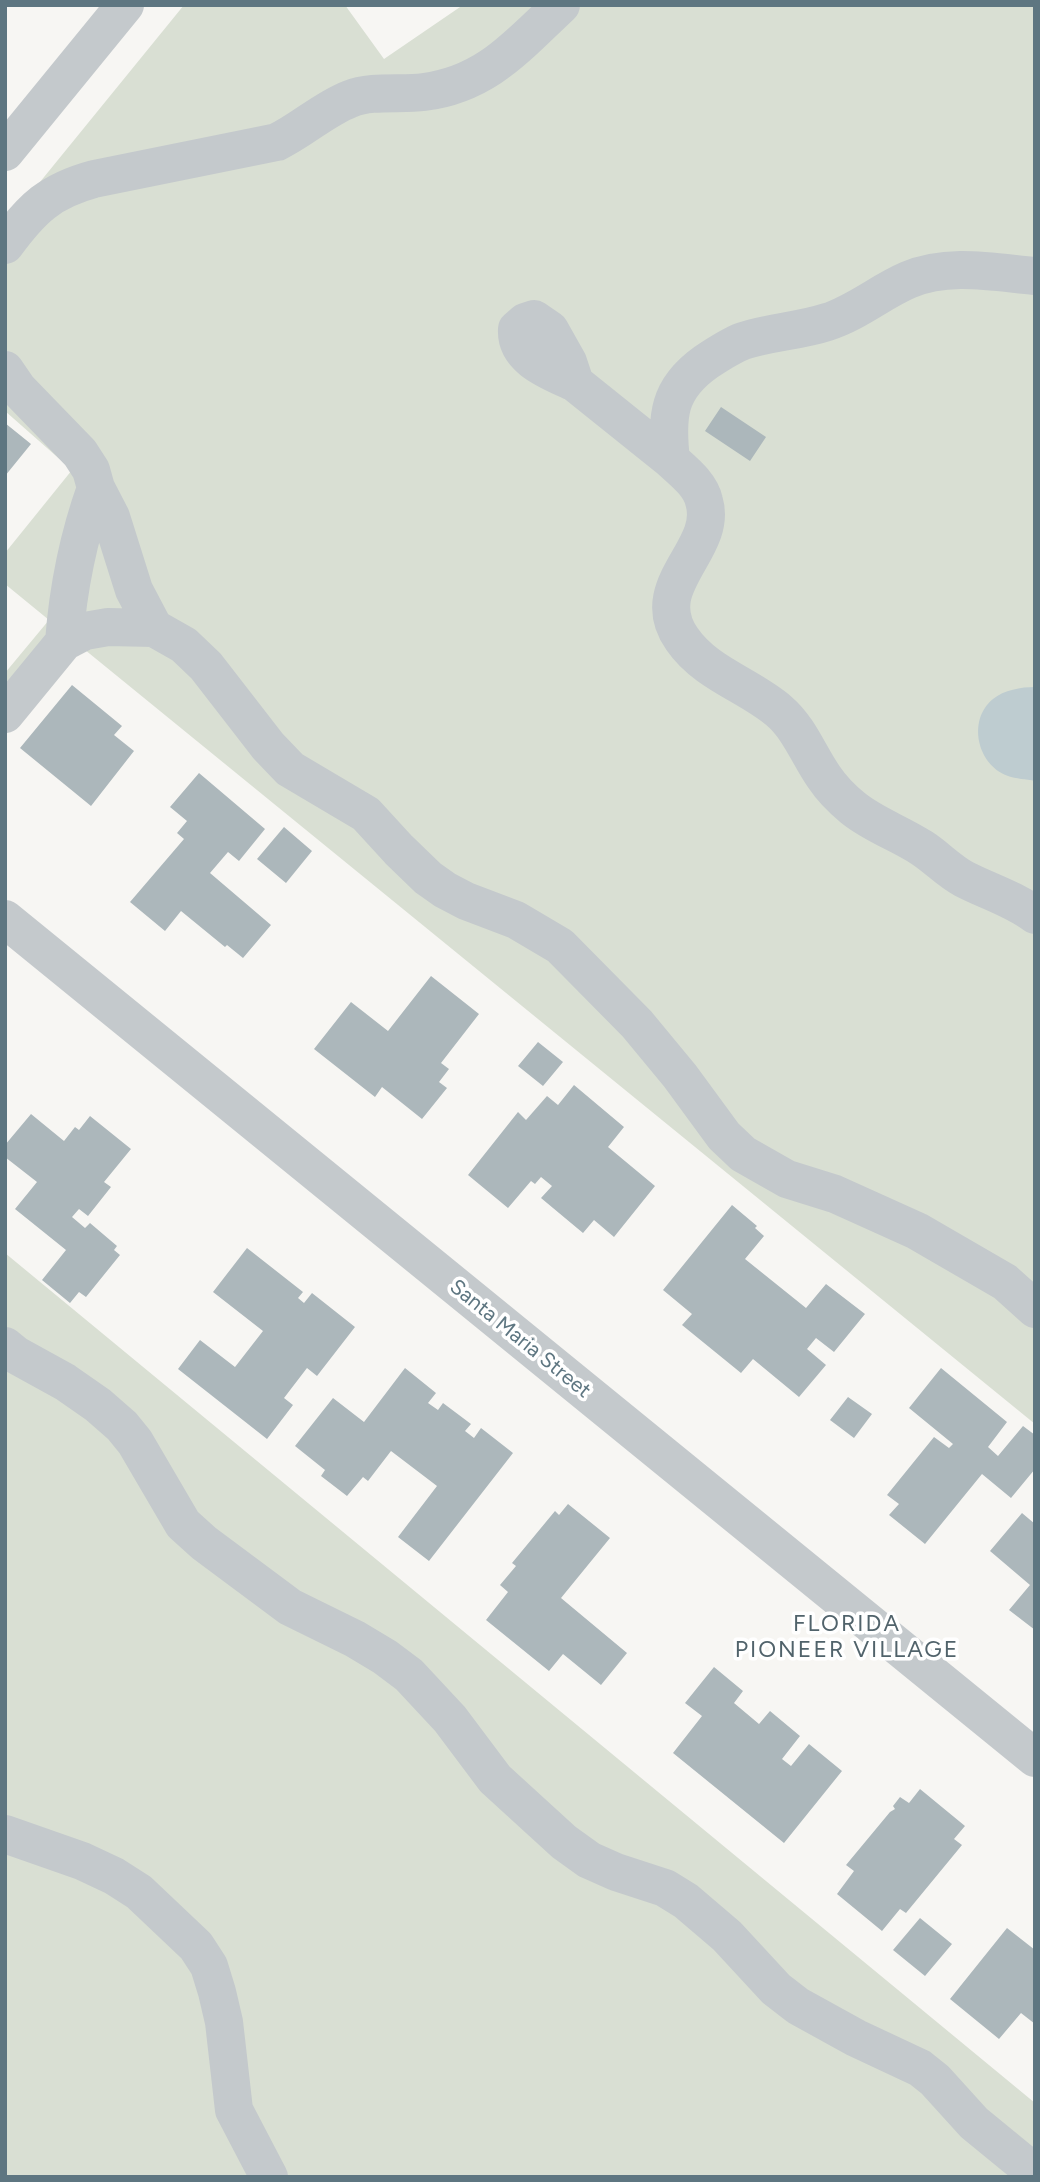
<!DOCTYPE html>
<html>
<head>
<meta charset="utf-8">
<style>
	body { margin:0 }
	#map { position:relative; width:1040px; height:2182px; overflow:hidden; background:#f7f6f3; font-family:Figtree,sans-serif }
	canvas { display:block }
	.frame { position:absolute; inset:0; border:7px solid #5e7681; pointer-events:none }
</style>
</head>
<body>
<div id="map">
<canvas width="1040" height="2182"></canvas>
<div class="frame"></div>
</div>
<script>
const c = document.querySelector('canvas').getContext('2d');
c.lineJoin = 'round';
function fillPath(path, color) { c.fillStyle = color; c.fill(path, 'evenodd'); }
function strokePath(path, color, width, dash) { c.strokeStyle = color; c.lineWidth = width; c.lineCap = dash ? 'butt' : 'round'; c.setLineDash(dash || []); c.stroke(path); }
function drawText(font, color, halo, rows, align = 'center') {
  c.font = font + ' Figtree,sans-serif'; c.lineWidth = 7; c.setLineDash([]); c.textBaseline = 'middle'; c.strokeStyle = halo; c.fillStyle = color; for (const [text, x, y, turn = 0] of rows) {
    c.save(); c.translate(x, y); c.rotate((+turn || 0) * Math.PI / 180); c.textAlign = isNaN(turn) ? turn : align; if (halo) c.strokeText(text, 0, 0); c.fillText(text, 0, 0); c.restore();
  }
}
fillPath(new Path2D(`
	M184 5H345L384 59 463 5H1035V1424L79 645 5 735V673L49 620 5 584V553L72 470 5 411V225Z
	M5 1253 1035 2103V2177H5Z`), '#d9dfd3');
fillPath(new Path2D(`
	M1035 687V781C1026 779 1016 779 1008 776 977 765 967 720 993 699 1004 690 1021 687 1035 687Z`), '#beccd0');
fillPath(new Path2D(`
	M721 407 766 437 750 461 705 431Z
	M5 423 31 444 5 476Z
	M72 685 122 726 114 735 134 751 91 806 20 748Z
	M199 773 265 829 239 861 228 852 210 873 271 925 243 958 227 945 225 947 181 911 165 931 130 902 184 839 177 833 187 821 170 807Z
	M284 827 312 851 286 883 257 859Z
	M431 976 479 1014 441 1063 449 1069 439 1082 447 1088 422 1119 382 1087 375 1097 314 1049 351 1002 388 1031Z
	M538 1042 563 1062 543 1086 518 1066Z
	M574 1085 624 1127 608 1147 655 1186 614 1237 594 1220 583 1233 541 1198 552 1186 541 1177 535 1184 531 1181 508 1208 468 1175 518 1112 526 1120 547 1096 558 1105Z
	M31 1114 64 1141 75 1127 79 1130 90 1116 131 1149 104 1182 111 1187 88 1216 79 1209 72 1217 85 1228 90 1223 117 1246 114 1250 120 1255 86 1297 79 1292 70 1303 42 1280 66 1250 15 1209 37 1182 5 1157V1145Z
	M732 1205 757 1226 755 1228 764 1236 745 1259 806 1308 826 1284 865 1314 834 1352 816 1338 807 1349 826 1365 799 1397 753 1359 741 1373 682 1325 692 1314 663 1290Z
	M247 1248 303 1292 298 1298 304 1303 312 1293 355 1327 317 1376 307 1368 284 1398 293 1405 267 1439 178 1369 200 1340 235 1367 263 1331 213 1292Z
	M405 1368 436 1393 428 1403 438 1410 443 1403 471 1424 465 1431 474 1438 481 1428 513 1453 429 1561 398 1537 437 1486 391 1451 368 1481 363 1477 347 1496 321 1476 325 1470 295 1446 333 1398 364 1422Z
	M941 1368 1007 1422 988 1447 998 1456 1023 1426 1035 1435V1469L1011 1498 982 1474 925 1544 889 1515 899 1504 887 1495 934 1437 949 1448 953 1444 909 1408Z
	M848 1397 872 1414 854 1438 830 1420Z
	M568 1504 610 1538 561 1598 627 1653 601 1685 563 1654 549 1671 486 1620 508 1592 500 1585 516 1566 512 1563 555 1511 559 1515Z
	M1022 1513 1035 1524V1630L1009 1610 1030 1585 990 1551Z
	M714 1667 743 1691 734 1703 759 1724 770 1711 800 1736 782 1759 791 1766 809 1744 842 1771 784 1843 673 1753 702 1716 685 1703Z
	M920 1789 965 1826 954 1839 962 1845 906 1913 900 1909 882 1931 837 1894 854 1871 846 1865 890 1812 895 1809 893 1806 900 1797 909 1803Z
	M920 1918 952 1944 925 1976 893 1950Z
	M1007 1928 1035 1950V2024L1021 2013 999 2039 950 1999Z`), '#acb7bb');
strokePath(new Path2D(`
	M5 152 125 5
	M5 245C32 208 50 191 94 179L277 142C302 130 324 109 350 99 372 90 401 95 424 92 487 84 518 45 561 5
	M1035 276C992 272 948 263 908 280 880 292 856 313 827 322 800 331 770 332 743 341 730 346 718 354 706 362 668 389 666 416 671 460 684 472 700 484 704 501 719 550 644 585 682 639 706 674 749 685 779 711 800 729 809 756 824 777 832 789 842 799 853 808 874 825 899 833 922 848 936 857 949 871 964 879 987 891 1014 899 1035 915
	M5 370 18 389 80 453 91 470 96 488 111 517 134 590 154 628 184 645 206 666 268 746 290 769 366 814 399 850 428 878 445 890 466 901 516 920 560 946 637 1024 680 1076 724 1136 743 1154 787 1179 835 1194 917 1231 1005 1282 1035 1309
	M575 383C552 372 515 360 517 329L525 322 534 319 550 330 568 362 575 383 671 460
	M64 642C68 589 78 538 96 488
	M5 714 64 642 85 631 108 627 154 628
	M5 919 1035 1758
	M5 1346 16 1355 65 1382 98 1405 122 1426 135 1442 183 1524 204 1543 290 1607 355 1639 385 1657 409 1675 450 1719 495 1779 564 1842 589 1860 616 1872 665 1888 686 1901 727 1936 776 1989 798 2006 856 2038 920 2068 935 2080 974 2123 1035 2173
	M5 1834 82 1861 114 1876 139 1892 196 1946 209 1966 217 1992 224 2022 234 2110 269 2177`), '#c4c9cc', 38);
drawText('21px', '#5e7681', '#fff', [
	["Santa Maria Street",520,1339,39]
]);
c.letterSpacing = '2px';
drawText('23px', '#51636b', '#fff', [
	["FLORIDA",847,1624],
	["PIONEER VILLAGE",847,1650]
]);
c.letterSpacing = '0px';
</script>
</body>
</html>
